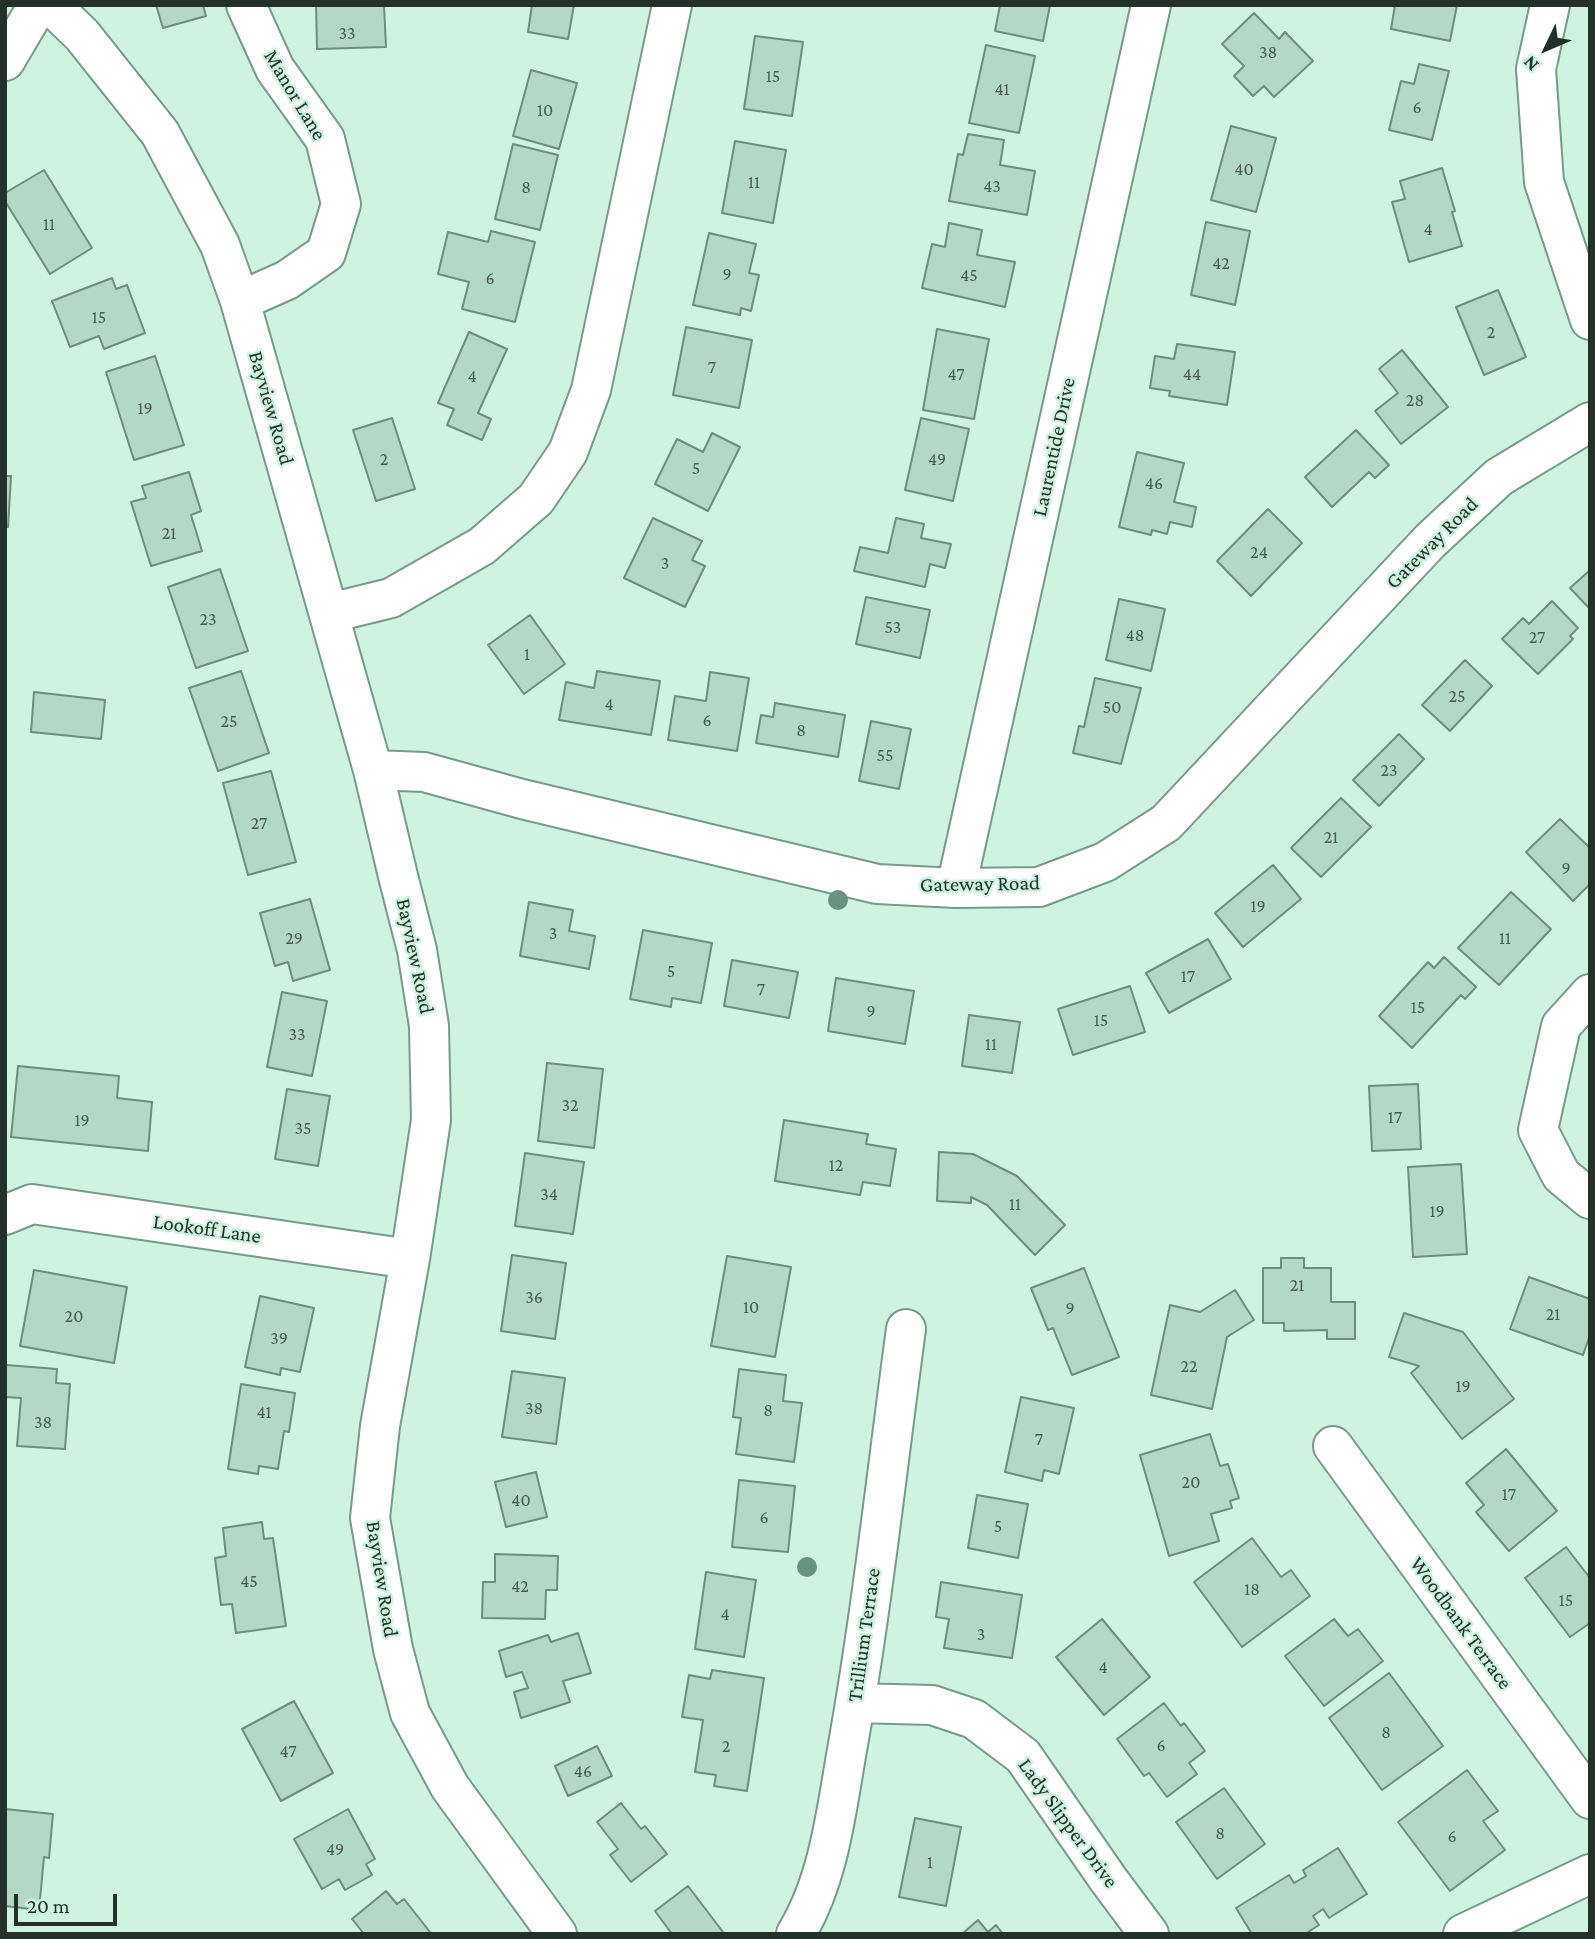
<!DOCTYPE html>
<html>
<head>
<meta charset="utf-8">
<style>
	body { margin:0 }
	#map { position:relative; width:1595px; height:1939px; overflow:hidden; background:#cef4e1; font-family:"Crimson Pro",serif }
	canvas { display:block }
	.frame { position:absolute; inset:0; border:7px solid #23312a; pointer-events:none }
	.north { position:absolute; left:1511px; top:14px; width:70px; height:70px; -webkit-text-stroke:5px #cef4e1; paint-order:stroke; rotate:226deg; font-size:19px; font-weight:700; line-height:28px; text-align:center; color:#23312a }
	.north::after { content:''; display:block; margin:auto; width:24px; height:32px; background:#23312a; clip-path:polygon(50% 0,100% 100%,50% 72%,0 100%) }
	.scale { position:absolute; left:14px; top:1894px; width:103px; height:32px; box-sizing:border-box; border:4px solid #23312a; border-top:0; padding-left:9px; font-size:21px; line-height:24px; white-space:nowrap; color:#23312a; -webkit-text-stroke:5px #cef4e1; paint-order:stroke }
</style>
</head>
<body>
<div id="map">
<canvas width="1595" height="1939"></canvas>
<div class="frame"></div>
<div class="north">N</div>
<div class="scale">20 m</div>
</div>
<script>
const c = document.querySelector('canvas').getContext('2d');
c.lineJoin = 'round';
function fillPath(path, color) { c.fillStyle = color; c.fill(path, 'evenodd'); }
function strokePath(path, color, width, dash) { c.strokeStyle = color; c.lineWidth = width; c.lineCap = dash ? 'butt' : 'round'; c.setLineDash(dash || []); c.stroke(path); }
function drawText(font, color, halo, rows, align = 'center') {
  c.font = font + ' "Crimson Pro",serif'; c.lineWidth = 5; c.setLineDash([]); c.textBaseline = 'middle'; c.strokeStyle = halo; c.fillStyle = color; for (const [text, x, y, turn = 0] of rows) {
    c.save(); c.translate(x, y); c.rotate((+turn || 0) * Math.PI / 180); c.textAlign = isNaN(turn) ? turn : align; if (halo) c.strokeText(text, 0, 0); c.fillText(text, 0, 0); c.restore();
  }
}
const building = new Path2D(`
	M156 5H203L206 16 163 28Z
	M316 5H384L386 47 317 49Z
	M532 5H574L568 39 528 32Z
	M1000 5H1050L1043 41 995 31Z
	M1395 5H1457L1450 41 1391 29Z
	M1254 13 1279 39 1285 32 1313 61 1274 97 1264 86 1253 96 1234 76 1244 66 1222 44Z
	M755 36 803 42 792 116 744 109Z
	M986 45 1035 56 1019 133 969 123Z
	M1419 64 1449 71 1432 140 1389 130 1401 81 1414 84Z
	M531 70 577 83 559 149 513 136Z
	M1231 126 1276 138 1256 212 1211 200Z
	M968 134 1004 140 1000 165 1035 171 1027 215 949 201 958 154 963 155Z
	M735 141 786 150 773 223 722 213Z
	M513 144 558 155 540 230 495 219Z
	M1442 168 1455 211 1452 212 1462 246 1409 262 1392 202 1405 199 1400 181Z
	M44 170 92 248 50 274 5 201V193Z
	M1206 222 1250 231 1235 305 1191 295Z
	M949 223 982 230 977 255 1015 262 1005 307 922 288 932 244 945 247Z
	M491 231 535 242 515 322 462 309 469 282 438 274 448 232 488 242Z
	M709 233 756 244 749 273 759 275 751 311 741 308 740 315 693 305Z
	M112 278 116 289 127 285 145 333 104 349 99 336 70 347 52 301Z
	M1498 290 1526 357 1484 375 1456 307Z
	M686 327 752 340 739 408 673 395Z
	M937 329 989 339 974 419 923 410Z
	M469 332 507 349 478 413 491 419 482 440 447 425 454 409 438 403Z
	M1177 344 1235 352 1227 405 1169 396 1170 391 1150 388 1155 356 1174 359Z
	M1402 350 1448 407 1401 444 1375 411 1398 393 1379 369Z
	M155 356 184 445 134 460 106 372Z
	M392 418 415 489 376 501 353 430Z
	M921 418 969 429 953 501 905 490Z
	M1356 430 1389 465 1375 478 1369 472 1332 507 1305 477Z
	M712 433 740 447 708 511 655 484 677 439 703 452Z
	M1137 452 1184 463 1174 502 1196 507 1192 527 1170 522 1167 534 1152 530 1151 535 1119 527Z
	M189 472 201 511 191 515 202 551 151 566 131 502 146 498 142 486Z
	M5 476H11L8 527H5Z
	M1268 509 1302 543 1251 596 1217 561Z
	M653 518 702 541 692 560 705 566 685 607 624 578Z
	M896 518 924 524 921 538 951 544 945 568 930 564 925 587 854 571 860 547 888 553Z
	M220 569 248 651 196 668 168 587Z
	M1590 570V609L1570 588Z
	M866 597 930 610 920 658 856 644Z
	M1119 599 1165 609 1151 671 1106 660Z
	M1552 601 1578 628 1570 636 1573 639 1538 674 1502 639 1523 618 1529 624Z
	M530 615 565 664 524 694 488 645Z
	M1465 660 1492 686 1450 731 1422 705Z
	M241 671 269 753 218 771 189 688Z
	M597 671 660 681 651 735 559 720 566 682 594 688Z
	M710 672 749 678 737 751 668 740 675 696 706 701Z
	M1095 678 1141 688 1121 764 1073 753 1079 726 1084 727Z
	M34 692 105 700 101 739 31 732Z
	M775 703 845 715 838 757 756 743 761 715 773 717Z
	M871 721 911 729 899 789 859 781Z
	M1399 734 1424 759 1379 806 1353 780Z
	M271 771 296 862 248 875 223 783Z
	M1341 798 1371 827 1321 877 1291 848Z
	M1560 819 1590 848V884L1573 901 1526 852Z
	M1273 865 1301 899 1243 947 1215 913Z
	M1511 892 1551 929 1499 985 1458 948Z
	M310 899 330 970 293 981 288 962 275 966 260 913Z
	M529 902 573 910 569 931 595 936 589 969 520 956Z
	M643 930 712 943 701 1003 672 998 671 1007 630 999Z
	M1208 939 1231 979 1169 1013 1146 973Z
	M1444 957 1476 987 1465 999 1461 995 1412 1048 1379 1016 1428 962 1434 968Z
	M732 960 798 972 789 1018 724 1006Z
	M836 978 914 991 905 1044 828 1031Z
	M1130 986 1145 1032 1073 1055 1058 1009Z
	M282 992 327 1001 312 1076 267 1067Z
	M969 1015 1020 1022 1012 1073 962 1066Z
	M547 1063 603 1069 594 1148 538 1141Z
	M18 1066 119 1076 117 1098 152 1102 148 1151 11 1137Z
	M1418 1084 1421 1149 1372 1151 1369 1086Z
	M287 1089 330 1096 318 1166 275 1159Z
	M784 1120 868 1134 866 1144 896 1149 890 1186 863 1182 860 1195 775 1181Z
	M939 1152 973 1154 1017 1176 1065 1225 1035 1255 987 1205 971 1197V1203L937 1201Z
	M525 1153 584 1162 573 1234 515 1226Z
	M1461 1164 1467 1254 1413 1257 1408 1167Z
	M512 1255 566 1263 555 1339 501 1331Z
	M727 1256 791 1267 775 1357 711 1346Z
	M1281 1258H1304V1268H1331V1302H1355V1339H1327V1330L1284 1331V1323H1263V1268H1281Z
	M1084 1268 1119 1357 1072 1375 1053 1328 1048 1330 1031 1288Z
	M34 1270 127 1287 114 1363 20 1346Z
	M1529 1277 1590 1299V1335L1583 1355 1510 1329Z
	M1235 1290 1254 1320 1227 1337 1212 1409 1151 1395 1170 1305 1200 1312Z
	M260 1296 314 1308 300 1372 281 1368 280 1375 245 1367Z
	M1404 1313 1463 1332 1514 1399 1462 1439 1411 1373 1419 1366 1389 1357Z
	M6 1365 57 1369 56 1383 70 1384 65 1449 17 1446 21 1398 5 1397Z
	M739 1369 786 1375 783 1401 802 1403 794 1462 736 1454 741 1418 733 1417Z
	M512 1371 565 1378 556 1444 502 1437Z
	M241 1384 295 1393 289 1432 284 1431 278 1469 259 1466 258 1474 228 1469Z
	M1021 1397 1074 1408 1059 1474 1044 1470 1042 1481 1005 1472Z
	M1210 1434 1220 1466 1228 1464 1239 1498 1230 1501 1232 1508 1211 1514 1219 1541 1169 1556 1140 1455Z
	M1506 1449 1557 1511 1509 1551 1476 1512 1484 1505 1466 1483Z
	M536 1472 547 1517 506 1527 495 1482Z
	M739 1480 795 1486 788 1552 732 1547Z
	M977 1495 1028 1504 1018 1558 968 1548Z
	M262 1522 264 1539 273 1538 286 1626 236 1633 232 1604 221 1605 215 1558 226 1556 223 1528Z
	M1252 1538 1281 1577 1291 1570 1310 1596 1242 1647 1194 1582Z
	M1566 1547 1590 1578V1623L1570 1637 1525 1578Z
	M495 1554 558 1556 557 1590H546L545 1619 482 1618 483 1582H495Z
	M706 1572 756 1580 744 1657 695 1649Z
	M941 1582 1022 1595 1012 1658 944 1648 949 1619 936 1617Z
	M1102 1619 1150 1677 1104 1715 1056 1657Z
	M1334 1619 1348 1636 1358 1629 1383 1661 1324 1706 1285 1656Z
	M578 1633 591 1673 563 1681 570 1702 521 1718 514 1692 528 1688 522 1672 506 1677 499 1651 548 1635 551 1642Z
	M712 1670 764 1678 747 1791 714 1786 716 1775 695 1772 703 1720 682 1717 689 1675 710 1679Z
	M1389 1673 1443 1746 1382 1790 1329 1718Z
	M294 1701 333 1773 281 1801 242 1729Z
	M1164 1703 1181 1726 1184 1723 1205 1751 1189 1763 1197 1774 1167 1797 1149 1773 1144 1776 1117 1739Z
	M597 1746 612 1776 568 1796 555 1766Z
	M1467 1770 1498 1811 1483 1821 1505 1850 1450 1891 1398 1822Z
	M1224 1788 1265 1844 1217 1879 1176 1822Z
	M621 1803 641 1829 645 1826 667 1854 631 1882 610 1855 618 1849 597 1822Z
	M5 1809 53 1814 49 1858 44 1857 39 1910 5 1906Z
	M348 1809 375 1859 366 1864 372 1875 345 1890 339 1879 322 1889 294 1839Z
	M915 1818 961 1827 946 1906 899 1897Z
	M1338 1848 1367 1894 1329 1918 1323 1909 1313 1916 1319 1925 1305 1934H1252L1236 1908 1289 1875 1294 1883 1306 1876 1303 1870Z
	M688 1886 723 1932 721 1934H672L655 1911Z
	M386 1891 397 1904 404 1899 430 1932 428 1934H364L352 1919Z
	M978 1920 988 1932 996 1925 1003 1934H962Z`);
fillPath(building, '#b3d8c6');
strokePath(building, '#6b8e7e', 2);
const minor = new Path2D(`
	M51 5 82 35 160 133 220 245 240 301 373 770 398 876 417 950 429 1026 431 1120 410 1259 380 1426 370 1518 393 1649 410 1713 450 1787 557 1934
	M1550 5 1536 69 1544 182 1590 320
	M5 61 38 5
	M240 301 287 280 326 253 341 204 325 139 275 69 246 5
	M330 613 391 598 482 546 536 499 568 452 591 390 672 5
	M373 770 424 772 522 799 877 884 956 888 1039 887 1105 862 1166 823 1430 541 1499 477 1590 422
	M956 888 1151 5
	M1590 994 1561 1026 1538 1130 1561 1175 1590 1199
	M5 1215 32 1204 410 1259
	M1333 1446 1590 1799
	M855 1703 932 1705 974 1719 1023 1756 1108 1879 1149 1934
	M796 1934C829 1879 836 1813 847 1750 872 1611 887 1469 906 1329
	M1463 1934 1590 1874`);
strokePath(minor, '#779b8a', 42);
strokePath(minor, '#fff', 38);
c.fillStyle = '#66927f';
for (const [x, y] of [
	[838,900],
	[807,1567]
]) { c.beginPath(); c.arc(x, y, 10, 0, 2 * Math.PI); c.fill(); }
drawText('18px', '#475b51', null, [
	["33",347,33],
	["38",1268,52],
	["15",773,76],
	["41",1002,89],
	["6",1417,107],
	["10",545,110],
	["40",1244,169],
	["11",754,182],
	["43",992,186],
	["8",526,187],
	["11",49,224],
	["4",1428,229],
	["42",1221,263],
	["9",727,274],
	["45",969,275],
	["6",490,278],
	["15",99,317],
	["2",1491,332],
	["7",712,367],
	["47",956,374],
	["44",1192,374],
	["4",472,376],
	["28",1415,400],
	["19",145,408],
	["2",384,459],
	["49",937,459],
	["5",696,468],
	["46",1154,483],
	["21",169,533],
	["24",1259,552],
	["3",665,563],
	["23",208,619],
	["53",893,627],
	["48",1135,635],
	["27",1537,637],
	["1",527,654],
	["25",1457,696],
	["4",609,704],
	["50",1112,707],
	["6",707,720],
	["25",229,721],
	["8",801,730],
	["55",885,755],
	["23",1389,770],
	["27",259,823],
	["21",1331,837],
	["9",1566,868],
	["19",1258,906],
	["3",553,933],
	["29",294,938],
	["11",1505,938],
	["5",671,971],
	["17",1188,976],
	["7",761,989],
	["15",1418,1007],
	["9",871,1011],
	["15",1101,1020],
	["33",297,1034],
	["11",991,1044],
	["32",570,1105],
	["17",1395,1117],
	["19",82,1120],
	["35",303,1128],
	["12",836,1165],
	["34",549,1194],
	["11",1015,1204],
	["19",1437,1211],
	["21",1297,1285],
	["36",534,1297],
	["10",751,1307],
	["9",1070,1308],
	["21",1553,1314],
	["20",74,1316],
	["39",279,1338],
	["22",1189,1366],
	["19",1463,1386],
	["38",534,1408],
	["8",768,1410],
	["41",264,1412],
	["38",43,1422],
	["7",1039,1439],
	["20",1191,1482],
	["17",1509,1494],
	["40",521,1500],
	["6",764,1517],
	["5",998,1526],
	["45",249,1581],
	["42",520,1586],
	["18",1252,1589],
	["15",1566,1600],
	["4",725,1614],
	["3",981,1634],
	["4",1103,1667],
	["8",1386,1732],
	["6",1161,1745],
	["2",726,1746],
	["47",288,1751],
	["46",583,1771],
	["8",1220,1833],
	["6",1452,1836],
	["49",335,1849],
	["1",930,1862]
]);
drawText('21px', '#23312a', '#cef4e1', [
	["Manor Lane",295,95,59],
	["Bayview Road",271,408,74],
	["Laurentide Drive",1054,447,-78],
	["Gateway Road",1432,543,-45],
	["Gateway Road",980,884,-1],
	["Bayview Road",415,956,78],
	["Lookoff Lane",207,1229,8],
	["Bayview Road",382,1579,81],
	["Woodbank Terrace",1461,1623,54],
	["Trillium Terrace",864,1635,-82],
	["Lady Slipper Drive",1068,1823,54]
]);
</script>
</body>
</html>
